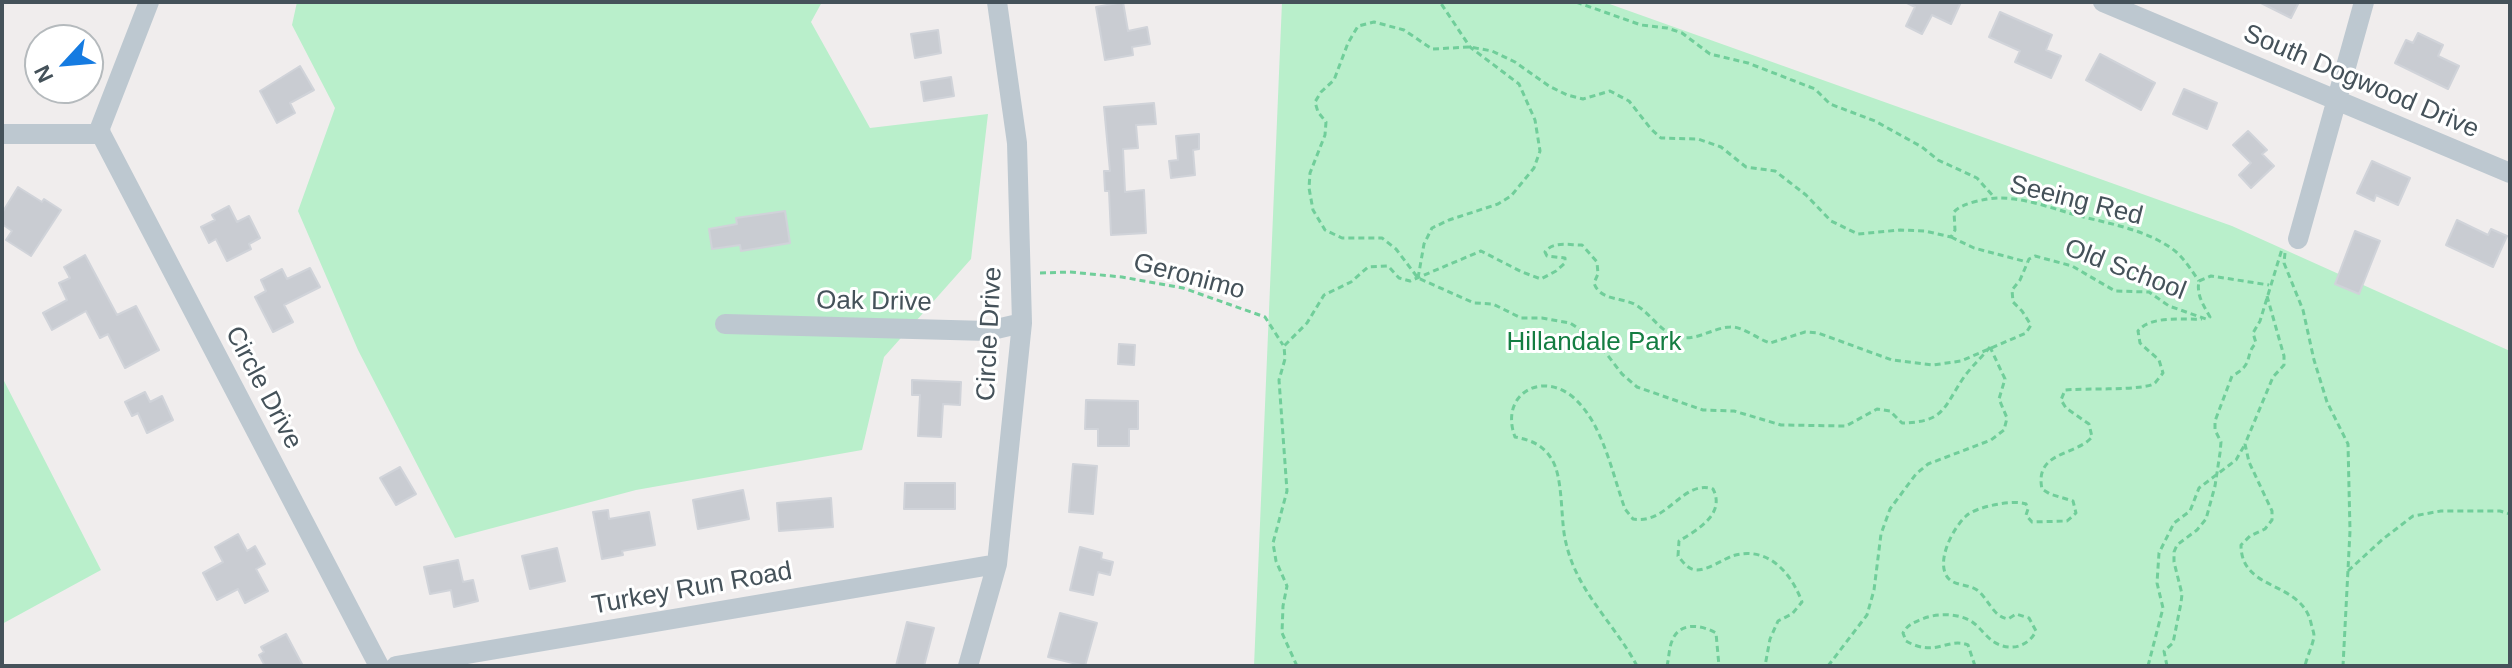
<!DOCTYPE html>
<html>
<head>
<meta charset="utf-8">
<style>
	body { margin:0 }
	#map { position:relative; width:2512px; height:668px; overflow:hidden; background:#f0eded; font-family:Helvetica,sans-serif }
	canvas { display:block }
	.frame { position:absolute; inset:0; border:4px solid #45525a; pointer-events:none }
	.north { position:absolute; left:24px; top:24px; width:80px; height:80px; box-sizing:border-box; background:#fff; border:2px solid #b5babd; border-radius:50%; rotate:244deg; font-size:22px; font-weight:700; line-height:32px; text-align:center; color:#45525a }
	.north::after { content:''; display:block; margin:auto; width:28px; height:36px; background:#157be1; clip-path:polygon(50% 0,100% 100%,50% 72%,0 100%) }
</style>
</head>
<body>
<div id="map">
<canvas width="2512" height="668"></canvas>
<div class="frame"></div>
<div class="north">N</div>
</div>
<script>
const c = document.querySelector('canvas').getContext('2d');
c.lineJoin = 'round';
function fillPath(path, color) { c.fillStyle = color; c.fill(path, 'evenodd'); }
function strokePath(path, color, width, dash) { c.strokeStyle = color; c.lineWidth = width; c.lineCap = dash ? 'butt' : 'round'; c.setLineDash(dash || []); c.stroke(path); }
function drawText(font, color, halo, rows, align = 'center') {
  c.font = font + ' Helvetica,sans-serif'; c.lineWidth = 6; c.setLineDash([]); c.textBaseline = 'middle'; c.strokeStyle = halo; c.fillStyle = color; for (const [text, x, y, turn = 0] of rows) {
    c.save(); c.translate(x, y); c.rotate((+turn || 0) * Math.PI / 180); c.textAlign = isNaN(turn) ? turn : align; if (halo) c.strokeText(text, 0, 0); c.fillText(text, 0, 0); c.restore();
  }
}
fillPath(new Path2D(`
	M297 2H822L811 22 870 128 988 114 971 259 884 357 862 450 636 490 455 538 358 350 298 211 335 108 292 25Z
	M1282 2H1604L2232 226 2510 351V666H1254Z
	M2 377 101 570 2 624Z`), '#b9efcb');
const building = new Path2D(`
	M1123 2 1128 31 1147 27 1150 44 1132 47 1133 55 1105 60 1096 7Z
	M1905 2H1961L1951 24 1932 15 1922 34 1906 26 1915 7Z
	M2259 2H2299L2291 18Z
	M2000 12 2052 35 2046 50 2061 56 2051 78 2015 62 2020 51 1989 37Z
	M938 30 941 53 915 58 911 34Z
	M2418 33 2443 45 2438 56 2459 66 2448 89 2395 63 2406 40 2413 43Z
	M2100 54 2155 83 2141 110 2086 80Z
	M300 66 314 90 290 103 295 113 277 123 260 91Z
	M951 77 954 96 924 101 921 82Z
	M2184 89 2217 103 2207 129 2173 114Z
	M1154 103 1156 124 1136 125 1138 148 1123 149 1125 192 1144 190 1146 233 1111 235 1109 191H1105L1104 171H1110L1104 107Z
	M2248 131 2267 150 2262 154 2274 166 2251 188 2239 175 2251 163 2233 145Z
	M1199 134V149L1193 150 1195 175 1171 178 1169 161 1178 160 1176 136Z
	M2372 161 2410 178 2398 205 2376 195 2374 201 2357 193Z
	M18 187 42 202 44 199 61 210 31 256 6 240 12 231 2 224V213Z
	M229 206 237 222 249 216 260 238 249 244 251 249 227 261 216 239 209 243 201 227 215 220 212 215Z
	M785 211 790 243 741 251 740 245 712 249 709 229 737 224 736 218Z
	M2457 220 2488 235 2491 229 2507 236 2493 267 2446 245Z
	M2355 231 2380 241 2359 294 2335 284Z
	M85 255 117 315 136 306 159 350 125 368 108 334 100 338 86 311 52 330 43 313 67 300 59 283 70 278 64 267Z
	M310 268 320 287 284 305 293 322 273 332 255 297 266 291 261 280 282 269 287 279Z
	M1119 344 1135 345 1134 365 1118 364Z
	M912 380 961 382 960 405 943 404 941 437 918 436 920 395H912Z
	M145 392 150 402 162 396 173 420 147 433 138 413 132 416 125 402Z
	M1086 400 1138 401V429H1129V446H1098V429H1085Z
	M1073 464 1097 466 1093 514 1069 512Z
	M400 467 416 494 396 505 380 478Z
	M905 483H955V509H904Z
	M743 490 749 519 698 529 693 500Z
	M831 498 833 527 779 531 777 503Z
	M608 510 609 519 649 512 655 545 622 551 623 555 602 559 593 512Z
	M238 534 247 551 255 546 265 564 256 569 268 591 245 603 238 589 217 600 203 573 223 562 215 547Z
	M1080 547 1102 553 1101 559 1113 562 1110 575 1098 572 1093 595 1070 590Z
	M557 548 565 581 530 589 522 556Z
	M458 560 463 582 473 580 478 601 454 607 451 590 430 594 424 567Z
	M1060 613 1097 623 1085 666 1048 657Z
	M907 622 934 628 924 666H896Z
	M286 634 303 666H265L259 655 264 652 261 647Z`);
fillPath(building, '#c9ccd2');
strokePath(building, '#d0d3d9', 2);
strokePath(new Path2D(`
	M1576 2 1641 25 1667 28 1682 33 1710 54 1748 63 1815 89 1830 104 1875 121 1922 147 1938 160 1977 178 1993 196
	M1951 237 1974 248 2027 262
	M2285 253 2284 263 2303 310 2314 360 2327 402 2348 444 2350 531 2343 666
	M1040 273 1070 272 1122 277 1183 288 1265 317 1283 345
	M1418 278 1424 244 1432 228 1449 220 1498 204 1511 196 1534 168 1540 151 1535 120 1519 84 1470 47 1440 2
	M2199 281 2211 276 2269 285
	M2267 296 2284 356V365L2273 377 2245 444 2249 462 2272 511V520L2265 529 2250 536 2241 545C2241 592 2301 580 2311 623 2312 628 2314 632 2314 636 2313 645 2307 656 2305 666
	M1990 347C1982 357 1972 366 1964 377 1943 408 1945 422 1902 423L1890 411 1877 409 1846 426 1781 425 1734 411 1703 410 1637 387 1622 374 1596 340 1570 323 1542 318H1521L1493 304 1474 303 1418 278 1396 249 1382 238H1342L1325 230 1313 210 1309 188 1310 173 1325 135 1326 122 1318 112 1315 102 1321 92 1334 80 1348 43 1358 26 1374 22 1404 30 1432 49 1470 47 1492 51 1515 62 1549 86 1567 95 1583 99 1610 91 1629 101 1651 129 1661 138 1698 139 1721 147 1746 167 1775 171 1806 195 1831 221 1858 234 1900 230 1925 231 1951 237 1955 230 1954 212C1961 203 1988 198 1999 198 2024 198 2049 207 2072 214 2105 223 2142 228 2171 248 2183 256 2191 270 2199 281
	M2348 571 2383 539 2413 516 2441 511H2500L2510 514
	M1297 666 1282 633 1283 606 1287 586 1276 561 1273 543 1287 491 1279 380 1285 359 1284 346 1307 323 1324 295 1351 282 1368 267 1388 266 1399 278 1410 281 1481 251 1522 272 1541 279 1556 271 1565 263V258L1547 256 1545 252C1553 241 1568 245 1582 245L1597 262 1598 274 1594 283C1600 301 1622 297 1636 305 1651 314 1659 330 1675 336 1695 343 1711 328 1730 327 1743 326 1757 339 1770 343L1805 332 1818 333 1892 360 1933 365 1961 361 2026 333 2031 325 2022 311 2013 302 2012 290 2020 280 2029 259 2035 256 2072 266 2115 291 2149 292 2169 306 2206 319 2210 317C2204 306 2196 295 2199 281
	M1637 666C1615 624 1577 592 1566 543 1560 521 1564 477 1551 458 1542 444 1530 440 1515 437 1499 394 1542 370 1574 398 1603 424 1612 473 1625 509L1633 519C1668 525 1682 479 1713 489 1726 514 1697 530 1679 541L1678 556C1683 562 1688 570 1697 570 1708 570 1722 560 1732 556 1767 545 1791 572 1802 602L1792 614 1778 621 1770 639 1765 666
	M1667 666C1669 658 1669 648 1672 641 1679 621 1702 625 1716 633L1719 666
	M1828 666 1867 615 1874 590 1881 534 1890 509 1916 474 1928 464 1991 440 2004 430 2007 418 1999 399 2005 379 1990 347
	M1975 666 1968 645C1947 637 1936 658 1906 641L1903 633C1908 624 1913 623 1922 619 1937 613 1957 613 1971 621 1980 627 1986 637 1994 642 2010 652 2028 647 2036 631L2029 618 2016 614 2008 619C1992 616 1989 599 1977 590 1968 584 1955 586 1948 578 1935 562 1953 528 1966 516 1975 507 2014 499 2026 504L2028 509 2026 515 2032 522 2067 521 2076 513 2073 501 2050 494 2042 489C2034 451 2076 456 2092 437L2089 424 2066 408 2061 400 2065 390C2082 388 2146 391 2155 383 2156 382 2162 374 2163 373L2159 360 2140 343 2138 331C2151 315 2183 320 2202 319
	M2148 666 2163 608 2157 583 2159 553 2174 523 2190 511 2199 488 2236 460 2244 446
	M2167 666 2164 651 2173 643 2181 603 2182 594 2174 562V552L2177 545 2197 530 2206 519 2215 486 2220 453 2221 442 2215 430V421L2232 376C2255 364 2244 355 2256 343L2253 333 2260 321 2282 249`), '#70ce9a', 3, [6, 4]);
strokePath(new Path2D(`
	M2103 2 2510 173
	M2 134H101
	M101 134 379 666
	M101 134 100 128 149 2
	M2298 239 2364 2
	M725 324 988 331 1022 323
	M396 666 997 564
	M968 666 997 564 1022 323 1017 143 997 2`), '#bdc8d0', 20);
drawText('26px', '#45525a', '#fff', [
	["South Dogwood Drive",2361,82,23],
	["Seeing Red",2076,201,14],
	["Old School",2125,270,21],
	["Geronimo",1189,277,15],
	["Oak Drive",874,302,1],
	["Circle Drive",990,334,-87],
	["Circle Drive",263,388,62],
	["Turkey Run Road",692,589,-10]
]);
drawText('26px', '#147d42', '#fff', [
	["Hillandale Park",1594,343]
]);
</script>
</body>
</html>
